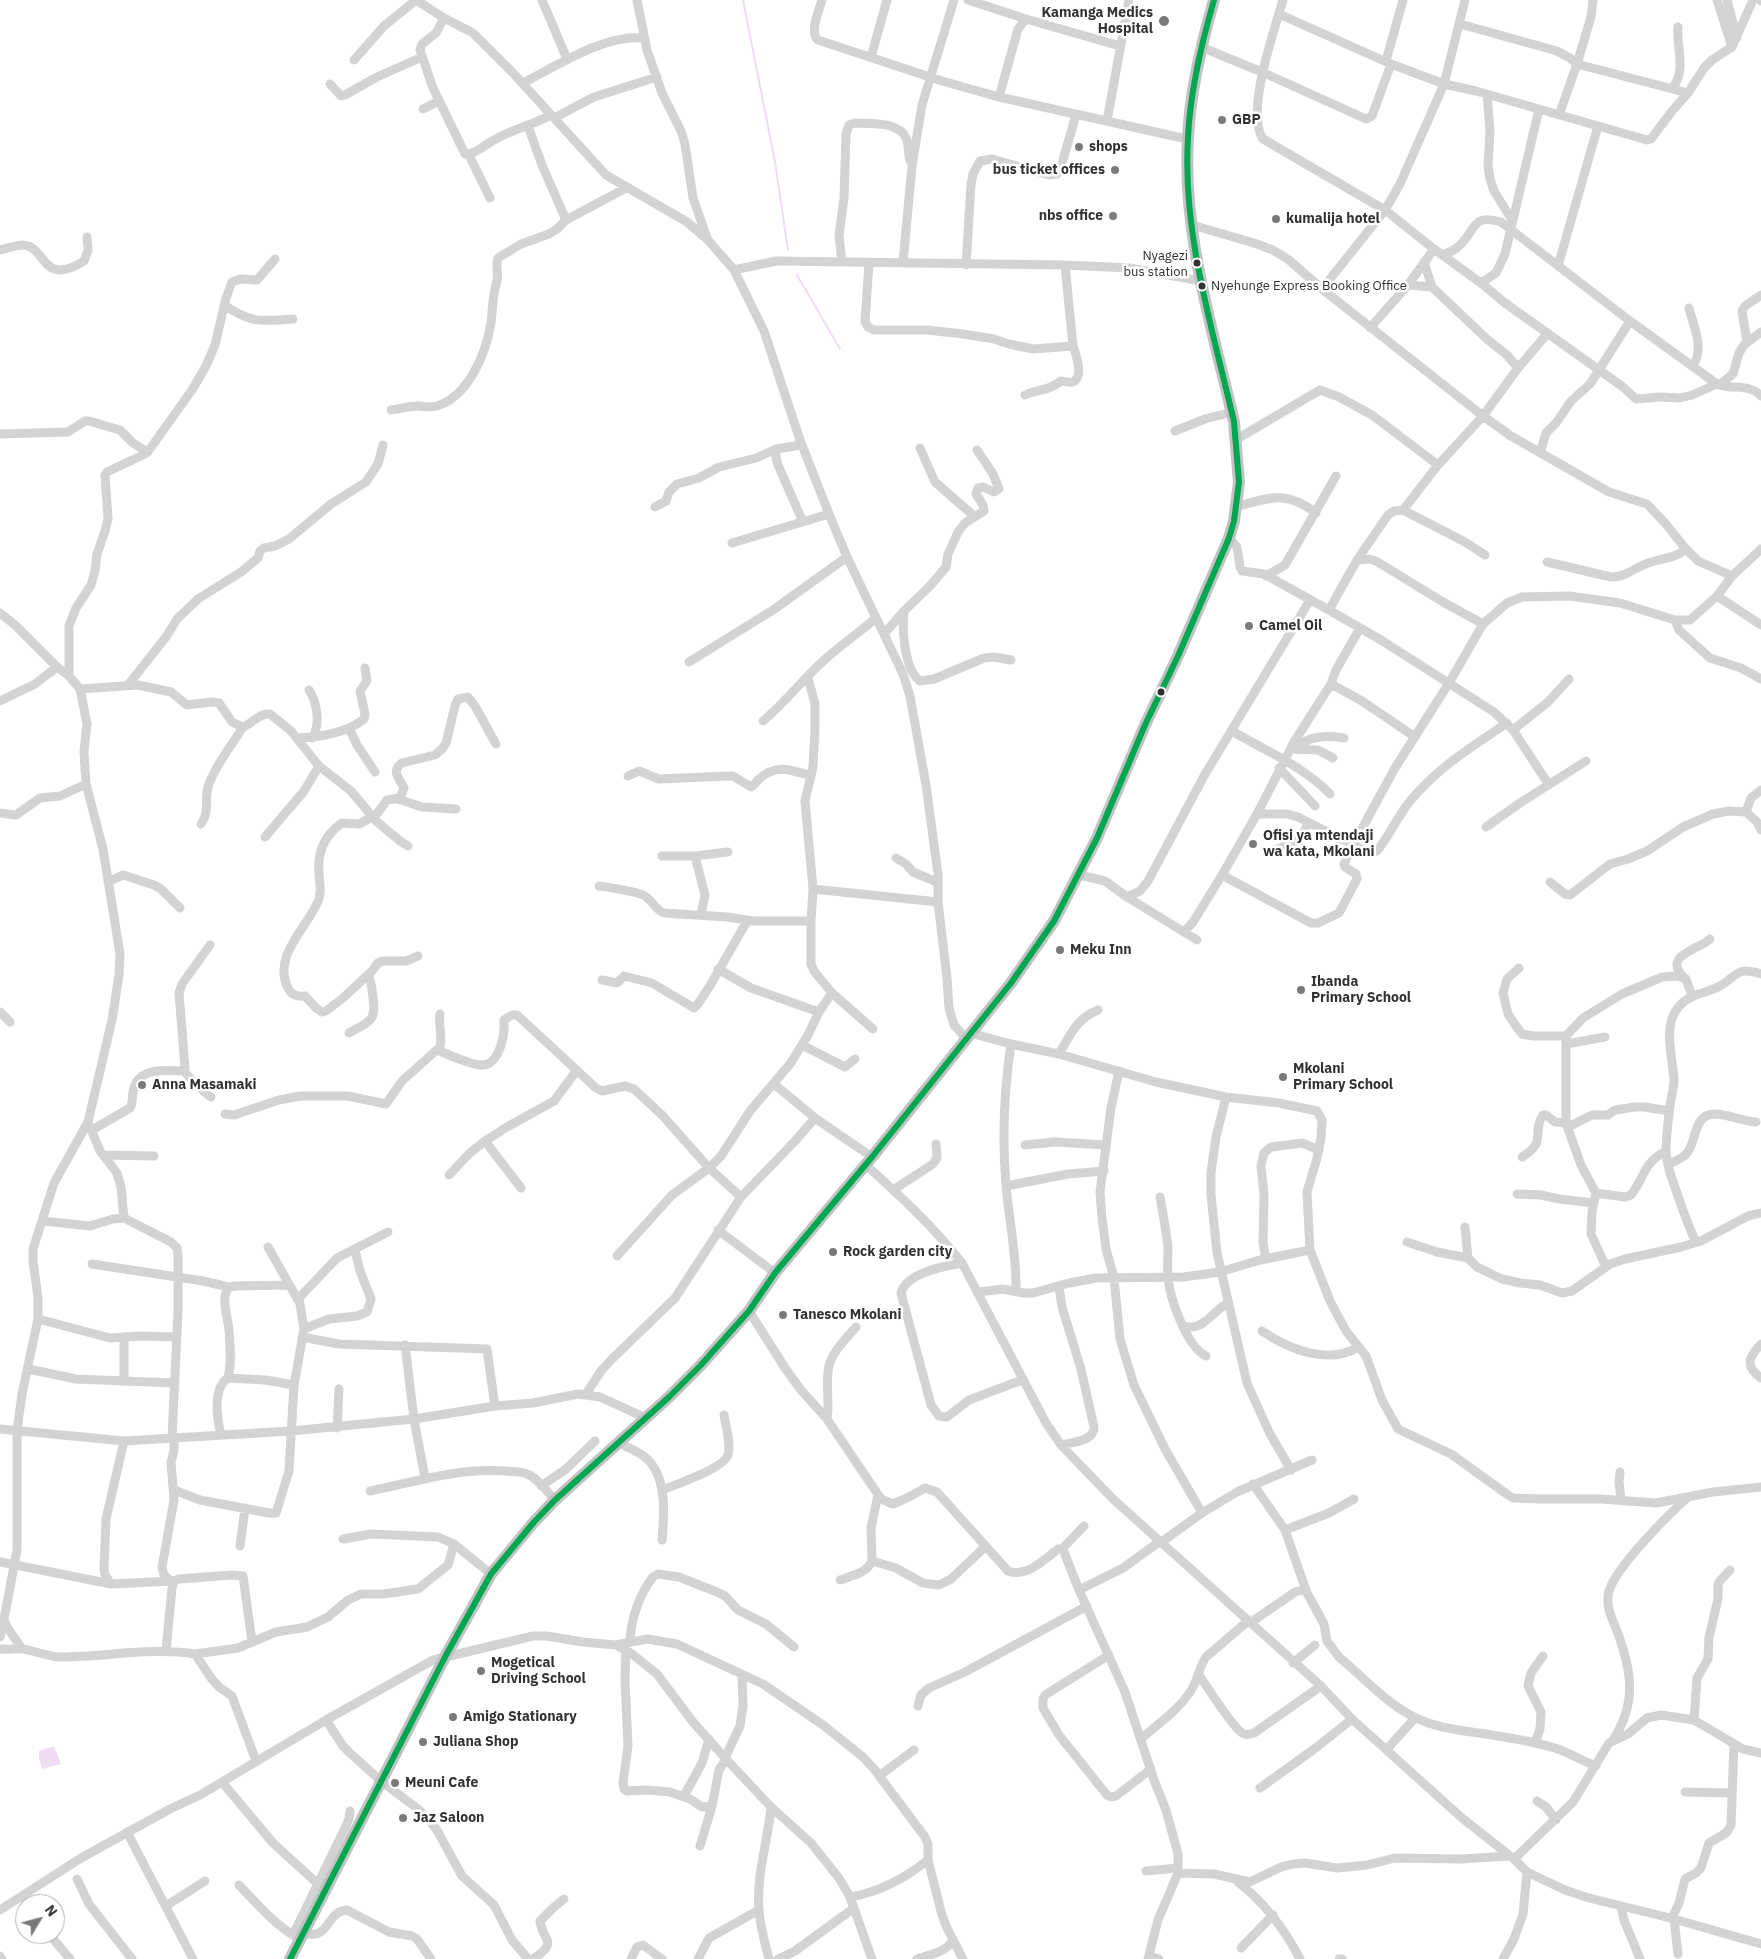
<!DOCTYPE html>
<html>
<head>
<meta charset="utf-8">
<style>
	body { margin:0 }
	#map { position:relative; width:1761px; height:1959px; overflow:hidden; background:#fff; font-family:"IBM Plex Sans",sans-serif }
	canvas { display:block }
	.north { position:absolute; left:15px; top:1894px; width:50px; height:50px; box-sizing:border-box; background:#fff; border:1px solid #adadad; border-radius:50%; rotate:53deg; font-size:14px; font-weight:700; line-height:20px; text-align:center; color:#313131 }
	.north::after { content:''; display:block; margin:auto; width:18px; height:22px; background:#797979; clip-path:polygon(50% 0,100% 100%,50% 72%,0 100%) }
</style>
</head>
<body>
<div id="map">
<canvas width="1761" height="1959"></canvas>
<div class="north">N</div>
</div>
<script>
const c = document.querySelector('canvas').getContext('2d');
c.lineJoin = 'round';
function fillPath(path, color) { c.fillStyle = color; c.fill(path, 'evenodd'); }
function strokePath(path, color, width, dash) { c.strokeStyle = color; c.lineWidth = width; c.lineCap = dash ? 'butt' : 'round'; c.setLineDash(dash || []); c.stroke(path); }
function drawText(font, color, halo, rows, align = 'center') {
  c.font = font + ' "IBM Plex Sans",sans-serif'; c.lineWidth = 5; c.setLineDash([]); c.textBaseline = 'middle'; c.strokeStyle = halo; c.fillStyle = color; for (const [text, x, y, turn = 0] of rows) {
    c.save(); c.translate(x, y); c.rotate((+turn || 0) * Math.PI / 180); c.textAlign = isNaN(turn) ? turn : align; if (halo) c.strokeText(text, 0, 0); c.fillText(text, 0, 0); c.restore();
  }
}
fillPath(new Path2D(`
	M54 1746 61 1764 42 1769 39 1758V1751Z`), '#f0dcf2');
strokePath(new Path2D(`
	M743 0 775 162 788 250
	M797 275 840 349`), '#f0dcf2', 2);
strokePath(new Path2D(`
	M416 0 444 18 473 33 513 73 606 175 687 222 708 240 734 270 764 331 800 440 829 514 847 557 903 674 910 696 926 785 938 874V902L947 978 949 1008 954 1025 966 1038
	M542 0 567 59
	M637 0 647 50 662 93 681 131 685 144 693 198 707 238
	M822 0C819 11 809 32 818 40L942 81 999 97 1187 139
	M968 0 1026 19 1120 46
	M1283 0C1274 31 1245 113 1263 139L1385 210 1434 249 1481 283 1505 303 1623 387 1636 399 1661 397 1680 398 1692 395 1717 384
	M1593 0 1591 17 1577 64 1688 93
	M1717 0 1732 47
	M1727 0 1737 38
	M1761 0V1
	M1279 14 1391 64 1444 84 1476 91 1647 140 1651 139 1672 111 1688 93 1704 68 1712 60 1732 47 1753 0
	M444 18 436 33 422 44 420 50 433 88 465 154C474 155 482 147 489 143 508 130 531 126 551 115
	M1460 24 1557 51 1570 58 1577 64 1559 115
	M1201 47 1262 72 1366 119 1372 116 1391 64
	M871 57 887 0
	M354 60 384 26 416 0
	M1386 61 1403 0
	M523 83C557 66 604 34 643 38
	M330 84 341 96 345 95 377 77 422 57
	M1672 88C1687 72 1676 47 1678 27
	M1487 94 1490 131 1488 166 1490 179 1494 191 1512 220
	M999 97 1018 29 1026 19
	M423 109 439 101
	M554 118 594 97 657 77
	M1107 121 1129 0
	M528 126 542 165 566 220
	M469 155 490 198
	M1192 225 1254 243 1273 250 1289 260 1322 289 1483 416 1511 436 1609 492 1647 504 1665 523 1686 549 1698 561 1732 576
	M0 250C7 248 17 245 23 245 47 246 41 288 84 261L88 250 87 237
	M1442 255C1448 253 1454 251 1459 246 1476 231 1471 213 1501 222L1630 321 1590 384 1571 401 1556 423 1546 433 1540 453
	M842 262 839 236 844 198 846 134 849 125 855 123C870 124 898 121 906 138 909 144 908 154 910 161
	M1424 262 1432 287
	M869 263 865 322 868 327 874 330H927L963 334 994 339 1009 344 1033 349 1073 346 1065 265
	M903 263 912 166 922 105 954 0
	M966 265 971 184 973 174 980 161 992 159 1049 175 1057 174 1060 170 1076 115
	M1558 266 1598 126
	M734 270 776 261 1065 265 1130 268 1201 281
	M1481 283 1496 273 1505 254 1539 109
	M1408 285 1432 287 1488 340 1507 355 1518 368
	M1322 289 1385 210 1400 184 1444 84 1465 0
	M224 305C253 324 260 321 293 319
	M1689 308C1693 325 1705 349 1693 365
	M1630 321 1717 384C1731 390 1749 383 1761 396
	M1370 328 1408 285 1434 249
	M1747 342 1742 311 1745 306 1761 295
	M1719 385 1733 374 1739 353 1744 345 1761 332
	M1025 395C1041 388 1046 392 1061 381 1064 381 1070 383 1073 382 1084 377 1076 354 1073 346
	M391 410C400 409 409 406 418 406 425 407 430 408 437 406 469 396 486 353 491 323 493 308 492 295 497 281 499 273 495 265 498 258L521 244 549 234 557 229 566 220 626 188
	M1175 431 1205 419 1232 412
	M0 434 68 432 85 421H89L120 430 133 443 147 452
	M1237 439 1320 390 1339 397 1372 415 1438 465
	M920 448 935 482 974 516
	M776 449V458L778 465 803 522
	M655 507 666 501 669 492 677 484 699 478 719 467 756 458 776 449 801 445
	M1235 507C1270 498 1285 489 1316 513
	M1403 510 1438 465 1483 416 1518 368 1547 334
	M1229 538 1237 547 1240 567 1242 571 1264 574 1329 610 1381 640 1494 712 1513 730 1549 785
	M732 543 829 514
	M1357 560 1369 559 1376 561 1443 602 1483 624
	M1547 562 1611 577C1626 577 1634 568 1648 563 1662 558 1674 559 1686 549
	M1266 576 1285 565 1336 476
	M1717 596 1761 625
	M1329 610 1357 560 1388 515 1394 511 1403 510 1465 542 1485 555
	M904 612C902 630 904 669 920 681L934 679 984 658 994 657 1011 660
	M0 613 15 625 57 667 69 676 80 689 87 724 84 752 86 784 103 849 120 954 119 975 112 1020 88 1122 54 1183 33 1249V1261L38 1298V1319L22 1394 17 1430V1550L4 1619 7 1627 22 1649
	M1675 620 1679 630 1710 658 1741 668 1761 679
	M884 634 904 611 930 586 946 567 948 554 958 532 965 523 984 511 983 505 976 494 978 488 983 487 994 492 999 489 993 474 977 450
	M689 662 773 610 847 557
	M69 676V626L76 608 91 585 95 571 97 554 105 531 108 519 105 475 107 472 147 453 192 390 206 366 215 345 226 298 232 282 240 279 257 280 275 259
	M808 678 815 704V728L813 767 805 801 813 889 811 921V964L814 971 832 993 873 1029
	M1331 684 1362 701 1415 737
	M128 685 166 637 177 619 198 599 241 572 258 558 260 551 264 548 275 546 289 539 331 504 366 482 378 464 383 445
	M80 689 138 685 171 692 187 705 211 702 219 703 232 722 243 727C253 723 259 713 270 714L291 731 319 766 351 791 376 821 400 841 408 846
	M309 690C317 702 321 725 312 738
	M0 701 35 684 57 667
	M763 721C787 701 806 675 830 655 845 642 861 631 876 618
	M349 728 357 745 375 772
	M1513 730 1548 702 1569 679
	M1232 731C1266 751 1303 766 1330 794
	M298 738C319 737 347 733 364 719L365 714 360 691 367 681 365 668
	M1293 749 1318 750 1333 758
	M1294 749C1308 736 1325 735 1344 738
	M1279 768 1315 806
	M628 776 639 771 659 779 728 776H733L751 787C755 785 756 782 759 779 777 763 791 770 811 776
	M398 799 422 807 456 809
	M1746 812 1751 798 1761 790
	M0 813 16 815 40 798 60 796 86 784
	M1257 814H1287L1298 817 1353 845 1395 768 1449 683 1483 624 1507 603 1522 597 1569 596 1620 603 1675 620H1690L1717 596 1732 576 1761 549
	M201 824C211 810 203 799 209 784 216 764 232 745 243 727
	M1486 827 1520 803 1586 761
	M265 837 304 791 319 766
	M1271 851C1291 844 1300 844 1308 823
	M662 856H695L728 852
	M695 856 705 895 701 915
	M896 858 906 864 913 872 937 882
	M1079 875 1105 881 1127 897 1197 940
	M1222 875 1311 923H1318L1339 913 1357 879 1356 874 1345 867 1344 864 1353 845 1371 853 1377 851C1390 835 1398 815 1411 800 1441 765 1470 748 1507 723
	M108 882 123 875 154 885 161 889 180 908
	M1550 882 1565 894 1570 895 1610 864 1628 859 1647 851 1683 827 1713 814 1729 811 1746 812 1757 822 1761 830
	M599 886C613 888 630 890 643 895 652 899 655 910 664 913L727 917 753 921H811
	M813 889 938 902
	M1127 897 1140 891 1148 881 1204 776 1310 600
	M1184 932 1193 922 1222 875 1257 814 1294 742 1331 684 1336 670 1360 628
	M418 956 406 961H383L378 963 372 971 343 998 326 1011 322 1012 316 1008 305 996C296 997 291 995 287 986 273 954 309 926 319 899 322 890 319 882 319 873 317 852 325 835 342 823L359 824 376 815 387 800 400 798 404 788C400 779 390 771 402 763L435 755 442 749 446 743 455 706 458 699 468 697 475 706 496 744
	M1519 968 1507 979 1503 993 1508 1014 1516 1026 1522 1034 1533 1036H1566
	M718 969 751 988 819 1012
	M1685 979C1661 955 1697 951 1710 939
	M602 980 617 983 624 976 652 983 694 1008 698 1004 711 984 747 921
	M0 1012 10 1022
	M349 1033C368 1022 377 1022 373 998 372 990 372 983 368 975
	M970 1033 1011 1044 1059 1054 1156 1082 1226 1097 1279 1103 1317 1111 1322 1120 1321 1138 1317 1158 1307 1192 1310 1250 1330 1301 1346 1331 1366 1356 1382 1400 1398 1429 1451 1454 1508 1495 1513 1498 1540 1499H1601L1656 1503 1713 1492 1761 1487
	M1011 1044C1004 1091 1002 1138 1006 1185 1009 1221 1017 1256 1016 1292
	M1566 1044 1605 1037
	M802 1045 845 1067 855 1059
	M437 1050C447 1054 473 1066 482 1065 500 1065 505 1034 504 1020L512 1015H517L596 1088 602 1091 625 1086 634 1089 662 1115 709 1168 741 1197
	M1059 1054C1071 1034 1076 1019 1098 1010
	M183 1070 197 1086 211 1097
	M1119 1071 1111 1108 1100 1192 1102 1218 1106 1249 1114 1278 1120 1339 1134 1385 1165 1449 1202 1513
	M774 1084 815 1118 872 1157
	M1226 1097 1216 1137 1211 1172V1195L1217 1253 1247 1383 1270 1434 1291 1470
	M225 1114 234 1115 279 1100 300 1096H348L386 1104 402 1081 440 1047C443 1037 438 1025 440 1014
	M90 1127 100 1151 117 1173 121 1187 124 1218
	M1568 1127 1592 1115H1608L1615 1110 1635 1107H1645L1669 1111
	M92 1130 130 1108C134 1101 131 1093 135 1085 142 1068 166 1070 181 1071L185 1068 179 993 182 984 210 945
	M485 1141 521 1188
	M1025 1145 1055 1142 1106 1145
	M103 1155 154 1156
	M1522 1157C1548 1142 1531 1132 1543 1115H1546L1555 1122 1566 1123
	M866 1165C900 1196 934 1227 962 1263L1046 1423 1061 1445 1113 1499 1321 1686 1352 1719 1462 1818 1514 1859 1527 1872 1565 1890 1589 1898 1674 1919 1761 1944
	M1668 1165C1673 1161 1683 1159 1687 1153 1697 1141 1693 1115 1714 1114 1728 1114 1742 1121 1756 1122
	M449 1175 470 1153 485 1141 507 1127 554 1101 577 1070
	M1006 1186 1068 1174 1104 1171
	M893 1190 933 1164 937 1158 936 1144
	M1596 1193 1625 1197 1631 1195C1645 1177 1643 1163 1666 1151
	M1517 1194 1541 1195 1559 1199 1594 1203
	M1160 1197C1163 1214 1166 1230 1168 1247 1168 1257 1167 1268 1168 1278 1170 1299 1187 1347 1206 1356
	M43 1221 90 1226 113 1219 124 1218 171 1242 177 1248 178 1255V1311L172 1438
	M1465 1227 1468 1258 1477 1267 1502 1279 1520 1283 1540 1285 1562 1293 1572 1291 1610 1264 1625 1259 1681 1247 1701 1241 1748 1216 1761 1213
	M718 1230 775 1273
	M1407 1242 1437 1252 1468 1258
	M1696 1242C1688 1226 1684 1213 1678 1196 1673 1181 1667 1169 1666 1152 1666 1137 1668 1121 1670 1106 1671 1098 1674 1088 1674 1080 1673 1059 1663 1027 1677 1009 1687 994 1705 994 1720 986 1738 975 1737 966 1761 974
	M268 1247 298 1300
	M617 1256 672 1195 709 1168 721 1156 750 1111 790 1064 808 1035 819 1012 832 993
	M1266 1259 1263 1243 1264 1195 1261 1166 1264 1153 1271 1147 1302 1143 1319 1150
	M962 1263C944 1266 906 1273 901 1293L931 1405 939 1416 947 1417 969 1400 1022 1380
	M92 1264 203 1281 229 1287
	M1606 1267 1591 1234 1592 1212 1596 1193 1581 1165 1566 1123V1036L1583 1018 1622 994 1662 977 1678 976 1686 979 1692 996
	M1059 1286 1062 1307 1081 1369 1094 1427C1094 1442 1072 1442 1061 1445
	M978 1292 1003 1289 1023 1293H1033L1069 1283 1096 1278 1183 1277 1220 1272 1260 1260 1310 1250
	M749 1311 785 1368 801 1390 827 1419 881 1499 893 1504 907 1498 925 1488 937 1492 1008 1571C1026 1578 1044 1560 1058 1549H1062L1064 1552 1079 1590 1125 1692 1154 1780 1166 1810 1178 1854V1873L1158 1920 1148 1959
	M38 1319 110 1338 140 1336 176 1337
	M1184 1326C1203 1332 1212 1311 1228 1303
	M304 1329 329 1319 357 1316 367 1312 371 1299 360 1271 355 1250
	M1262 1331C1290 1350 1328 1365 1359 1347
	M124 1337V1381
	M302 1337 339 1344 487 1349 495 1406
	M1761 1344C1749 1357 1744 1366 1761 1378
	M405 1345 414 1419 425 1478
	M28 1369 76 1379 174 1383
	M228 1378 265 1380 294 1385
	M586 1394 601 1371 611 1360 675 1298 741 1197 795 1141 815 1118
	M827 1419C830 1402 825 1383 829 1366 832 1352 847 1338 856 1327
	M337 1428 339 1389
	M0 1429 124 1441 291 1431 414 1419 495 1406 533 1403 578 1394 600 1397 646 1418
	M221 1435C217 1418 212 1389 228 1378 232 1363 230 1345 229 1330 228 1317 220 1298 229 1287L235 1286 289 1285
	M618 1443C629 1448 643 1453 651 1463 667 1483 664 1516 662 1540
	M1620 1472 1619 1482 1621 1499
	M1253 1484 1285 1530 1307 1593 1324 1624 1327 1641 1339 1657C1363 1677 1386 1703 1414 1717 1440 1730 1470 1731 1498 1736 1518 1739 1539 1743 1558 1749 1571 1754 1583 1761 1596 1766
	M541 1486 566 1469 595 1441
	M174 1490 200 1500 269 1513H276L289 1471 294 1385 304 1329 299 1298 337 1258 388 1232
	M662 1490C675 1485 724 1468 728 1455 731 1444 726 1427 724 1415
	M370 1491C415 1482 456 1468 504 1471 511 1472 520 1471 527 1474 538 1478 547 1492 555 1500
	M1285 1530 1329 1513 1354 1499
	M343 1539 371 1534 438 1537 454 1544 491 1574
	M1160 1543 1202 1513 1237 1492 1312 1460
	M240 1546 245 1508
	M1062 1549 1084 1526
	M872 1561 896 1568 923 1583 939 1585 951 1579 986 1546
	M0 1562 111 1584 174 1581
	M840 1580C851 1576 867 1573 872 1561L871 1528 878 1495
	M171 1581 164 1575 162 1567 174 1500 171 1462 174 1451V1438
	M111 1584 105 1575 104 1569 106 1519 124 1441
	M1079 1590 1123 1568 1159 1542
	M1250 1623 1295 1592 1306 1589
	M0 1637 4 1619
	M630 1641C631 1619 639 1595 653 1577L658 1574 679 1577 717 1592 725 1596 738 1610 766 1624 794 1647
	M616 1645 647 1639 677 1644 763 1684 823 1725 863 1757 874 1769 925 1837 928 1844V1860L942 1915 947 1928 963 1959
	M0 1649C8 1650 16 1648 23 1649 36 1651 48 1657 61 1657 106 1657 150 1647 195 1654L211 1678 219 1687 232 1696 256 1761
	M626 1650 625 1679 628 1746 623 1783 624 1789 627 1791 648 1790 670 1792 690 1799 702 1807 712 1806
	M166 1651 172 1588 174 1581 179 1579 232 1575 243 1576 252 1642
	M195 1654 238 1648 276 1632 307 1627 328 1617 348 1600 361 1594H383L418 1589 448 1565 454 1544
	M1109 1655 1045 1695 1043 1699V1708L1059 1735 1107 1795 1111 1797 1116 1796 1151 1769
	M1293 1663 1315 1645
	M1199 1675C1209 1689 1230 1724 1242 1733 1246 1736 1250 1734 1254 1733L1321 1686
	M918 1706 921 1695 929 1688 965 1672 1087 1606
	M326 1720 343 1746 350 1753 382 1782 418 1809 430 1821 438 1832 462 1876 494 1905 512 1940 528 1959
	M1694 1720 1697 1678 1708 1659 1709 1637 1718 1599V1586L1719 1582 1730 1570
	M1141 1739C1159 1723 1179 1710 1192 1689 1198 1679 1199 1667 1206 1657L1248 1621
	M1613 1740C1637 1703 1632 1671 1617 1631 1612 1618 1605 1606 1609 1591 1616 1567 1667 1516 1687 1498
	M1535 1743 1540 1729 1541 1712 1528 1686 1531 1673 1543 1656
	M1387 1749 1415 1718
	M725 1758 740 1726 743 1706 742 1676
	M879 1776 914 1750
	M222 1782 273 1843 317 1883
	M1260 1788 1317 1747 1352 1719
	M1685 1792 1732 1793
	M684 1796 702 1763 709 1739
	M1537 1801 1546 1807 1556 1820
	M127 1832 193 1959
	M700 1846 712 1806 719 1770 726 1759
	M1514 1859 1573 1802 1609 1743 1628 1734 1647 1718 1661 1715 1694 1720 1743 1749 1761 1753
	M1146 1871 1178 1868
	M1178 1873 1214 1874 1250 1882 1281 1867 1293 1864 1305 1863 1337 1868 1367 1865 1395 1858 1461 1859 1509 1856
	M77 1879 89 1904 132 1959
	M1238 1882C1265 1903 1284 1928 1300 1959
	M239 1885C257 1904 275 1925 298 1938
	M23 1895 29 1904
	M850 1897C880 1892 904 1879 928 1860
	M166 1906 205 1881
	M1621 1906 1624 1920 1640 1959
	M0 1910 81 1858 170 1809 200 1795 326 1720 433 1660 533 1636H547L583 1642 616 1645 632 1654 657 1674 693 1722 725 1758 771 1807 811 1843 839 1878 850 1897 872 1959
	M1672 1918 1679 1903 1685 1879 1696 1873 1701 1868 1709 1843 1726 1833 1731 1825 1734 1744
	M1674 1919 1678 1954
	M304 1933C330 1941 326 1911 347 1910L389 1932 412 1936 417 1939 431 1959
	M49 1934 70 1959
	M293 1935 346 1826 349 1819 350 1811
	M1241 1948 1273 1915
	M0 1956 2 1959
	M1149 1956 1159 1959
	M533 1959C560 1941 542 1941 540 1921L554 1907 564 1899
	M631 1959 637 1947 643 1945 662 1959
	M698 1959 709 1938 759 1910
	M769 1959C765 1943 760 1926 759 1910 756 1875 768 1841 771 1807
	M778 1959 795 1951 854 1908
	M917 1959C929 1955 947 1952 953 1940
	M1339 1959H1342
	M1503 1959 1514 1939 1523 1914 1527 1872`), '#d3d3d3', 9);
strokePath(new Path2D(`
	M290 1959 445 1657 491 1574 534 1522 555 1500 669 1397 700 1366 749 1311 775 1273 872 1157 1011 983 1054 921 1097 838 1145 725 1178 656 1229 538 1234 521 1239 482 1234 422C1213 330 1182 234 1188 138 1190 91 1201 45 1214 0`), '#c2c2c2', 12);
strokePath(new Path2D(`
	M290 1959 445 1657 491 1574 534 1522 555 1500 669 1397 700 1366 749 1311 775 1273 872 1157 1011 983 1054 921 1097 838 1145 725 1178 656 1229 538 1234 521 1239 482 1234 422C1213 330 1182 234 1188 138 1190 91 1201 45 1214 0`), '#00a651', 6);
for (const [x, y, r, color] of [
	[1164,21,6,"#797979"],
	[1222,120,5,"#797979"],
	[1079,147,5,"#797979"],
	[1115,170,5,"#797979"],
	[1113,216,5,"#797979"],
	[1276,219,5,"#797979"],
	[1197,263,4.5,"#313131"],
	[1202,286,4.5,"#313131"],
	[1249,626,5,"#797979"],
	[1161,692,4.5,"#313131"],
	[1253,844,5,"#797979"],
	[1060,950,5,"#797979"],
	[1301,990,5,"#797979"],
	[1283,1077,5,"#797979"],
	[142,1085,5,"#797979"],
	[833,1252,5,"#797979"],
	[783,1315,5,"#797979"],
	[481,1671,5,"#797979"],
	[453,1717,5,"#797979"],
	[423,1742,5,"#797979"],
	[395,1783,5,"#797979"],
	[403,1818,5,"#797979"]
]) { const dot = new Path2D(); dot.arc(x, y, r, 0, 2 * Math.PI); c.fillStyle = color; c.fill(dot); strokePath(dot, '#fff', 2); }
drawText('13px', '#313131', '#fff', [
	["Nyagezi",1188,256],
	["bus station",1188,272],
	["Nyehunge Express Booking Office",1211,286,"left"]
], 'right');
drawText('bold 14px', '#313131', '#fff', [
	["Kamanga Medics",1153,13,"right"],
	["Hospital",1153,29,"right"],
	["GBP",1232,120],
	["shops",1089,147],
	["bus ticket offices",1105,170,"right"],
	["nbs office",1103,216,"right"],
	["kumalija hotel",1286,219],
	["Camel Oil",1259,626],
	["Ofisi ya mtendaji",1263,836],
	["wa kata, Mkolani",1263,852],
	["Meku Inn",1070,950],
	["Ibanda",1311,982],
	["Primary School",1311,998],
	["Mkolani",1293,1069],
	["Primary School",1293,1085],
	["Anna Masamaki",152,1085],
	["Rock garden city",843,1252],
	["Tanesco Mkolani",793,1315],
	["Mogetical",491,1663],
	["Driving School",491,1679],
	["Amigo Stationary",463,1717],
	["Juliana Shop",433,1742],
	["Meuni Cafe",405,1783],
	["Jaz Saloon",413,1818]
], 'left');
</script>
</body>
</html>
